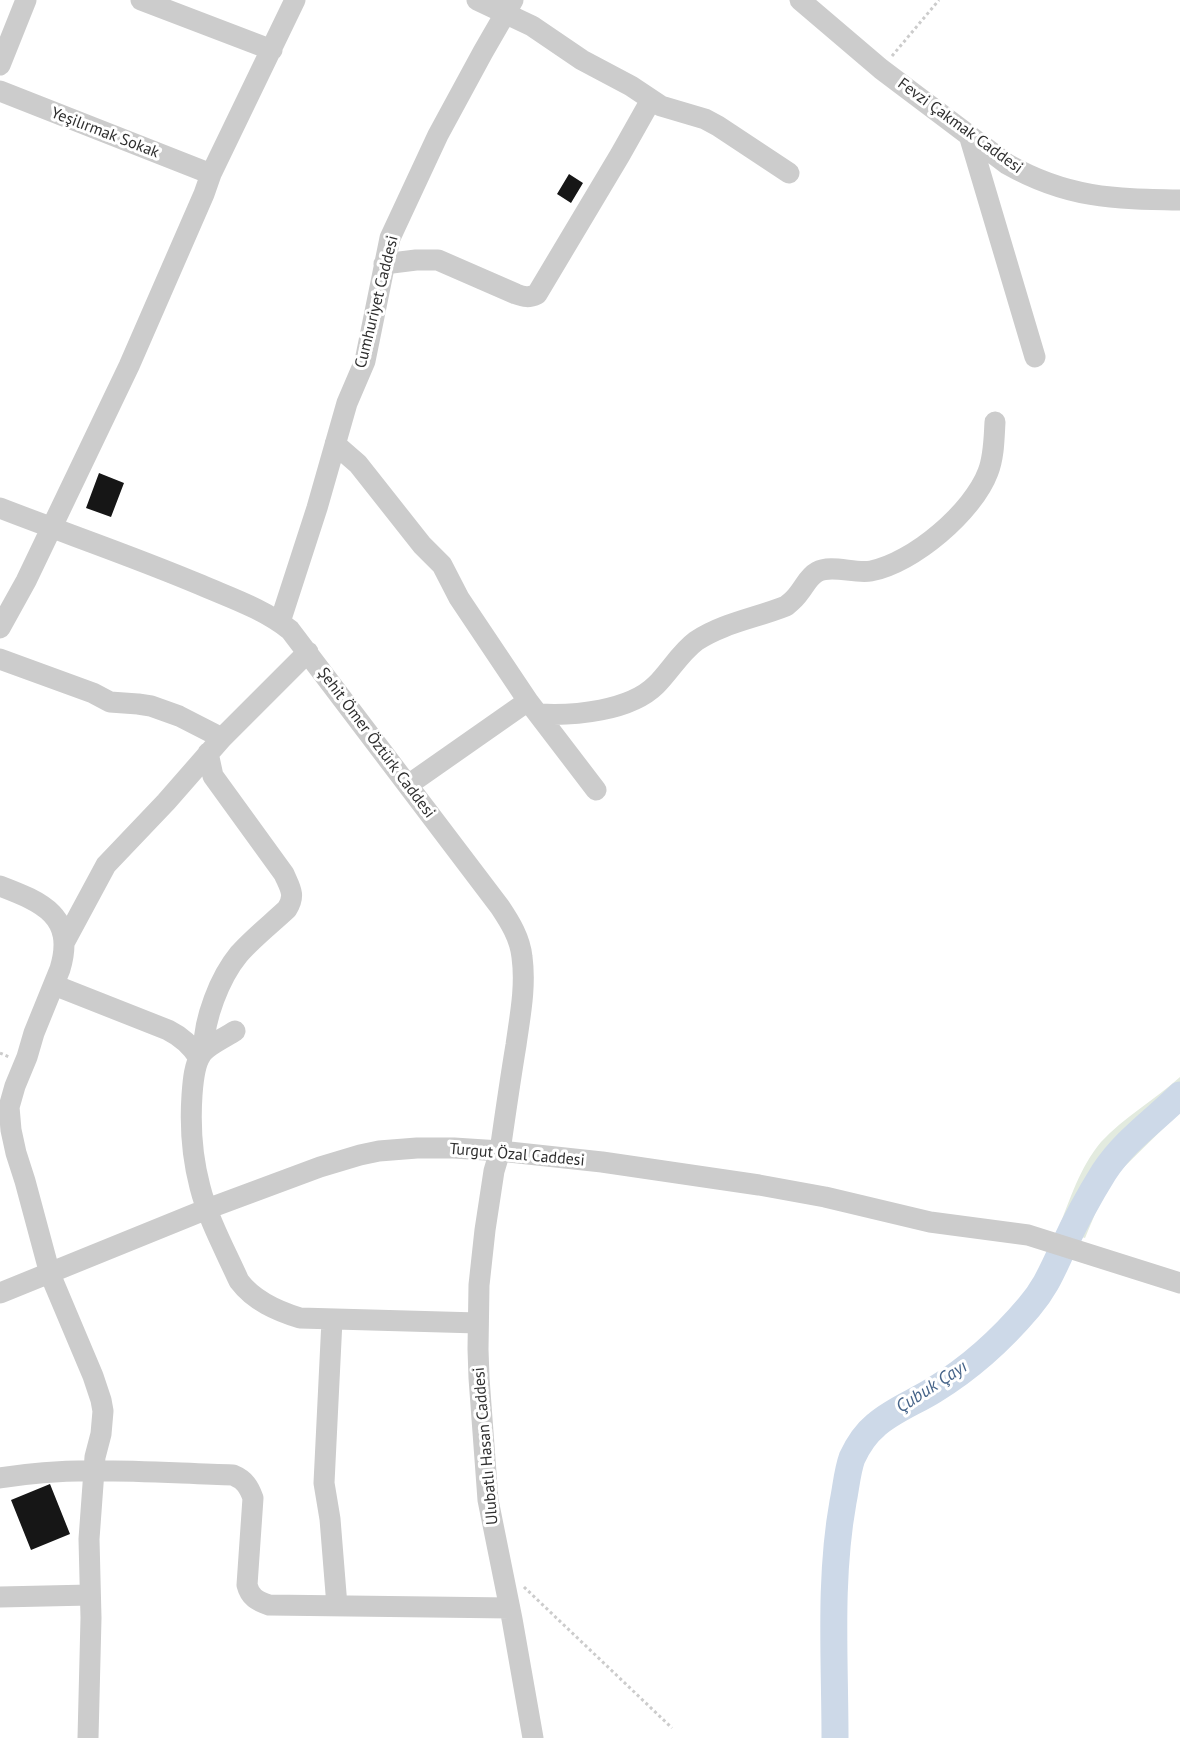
<!DOCTYPE html>
<html>
<head>
<meta charset="utf-8">
<style>
	body { margin:0 }
	canvas { display:block; background:#fff }
</style>
</head>
<body>
<canvas width="1180" height="1738"></canvas>
<script>
const c = document.querySelector('canvas').getContext('2d');
c.lineJoin = 'round';
function fillPath(path, color) { c.fillStyle = color; c.fill(path, 'evenodd'); }
function strokePath(path, color, width, dash) { c.strokeStyle = color; c.lineWidth = width; c.lineCap = dash ? 'butt' : 'round'; c.setLineDash(dash || []); c.stroke(path); }
function drawText(font, color, halo, rows, align = 'center') {
  c.font = font + ' "PT Sans",sans-serif'; c.lineWidth = 6; c.setLineDash([]); c.textBaseline = 'middle'; c.strokeStyle = halo; c.fillStyle = color; for (const [text, x, y, turn = 0] of rows) {
    c.save(); c.translate(x, y); c.rotate((+turn || 0) * Math.PI / 180); c.textAlign = isNaN(turn) ? turn : align; if (halo) c.strokeText(text, 0, 0); c.fillText(text, 0, 0); c.restore();
  }
}
fillPath(new Path2D(`
	M1180 1077V1112L1116 1175 1103 1195 1085 1238 1058 1230C1070 1199 1080 1167 1101 1142 1124 1117 1155 1100 1180 1077Z`), '#e3ebdf');
strokePath(new Path2D(`
	M835 1738C835 1659 829 1580 843 1502 846 1488 847 1472 852 1458 858 1445 865 1434 876 1425 893 1410 915 1402 934 1390 970 1368 1002 1339 1029 1307 1046 1287 1052 1271 1063 1248 1075 1222 1089 1196 1104 1172 1125 1140 1154 1121 1180 1095`), '#cdd9e8', 27);
fillPath(new Path2D(`
	M569 174 583 183 571 203 557 194Z
	M99 473 124 483 111 517 86 508Z
	M50 1484 70 1534 31 1550 11 1500Z`), '#161616');
strokePath(new Path2D(`
	M892 56 939 0
	M0 1053 9 1057
	M524 1587 672 1728`), '#ccc', 3, [3, 3]);
strokePath(new Path2D(`
	M141 0 272 50
	M477 0 532 26 582 60 631 86 661 106 705 119 718 126 789 173
	M800 0 881 69 1007 164C1067 198 1113 199 1180 200
	M0 65 26 0
	M0 91 211 174
	M969 135 1035 357
	M384 264 416 260H438L516 294C524 297 529 298 537 294L620 155 651 100
	M335 444 358 464 422 545 442 565 459 598 528 701 596 790
	M0 508C67 534 135 557 201 585 231 598 264 609 290 630L500 907C510 922 520 938 522 957 526 987 520 1016 516 1045 510 1081 505 1116 500 1151L494 1171 485 1230 479 1285 478 1349 479 1378 488 1500 512 1619 533 1738
	M280 622 317 508 347 403 365 361 390 238 438 135 483 52 513 0
	M0 628 26 581 129 366 204 194 211 174 295 0
	M0 659 93 693 110 702 138 704 151 706 179 716 222 738
	M539 714C574 716 630 711 656 685 670 671 680 653 696 641 723 623 756 618 786 606 791 602 795 599 799 593 805 586 808 577 817 572 831 564 854 574 871 571 913 563 973 512 988 472 994 457 994 439 995 422
	M408 785 528 701
	M0 886C42 902 76 916 60 969L34 1033 27 1057 15 1086 9 1107 11 1130 16 1153 25 1181 50 1274 93 1376 101 1400 103 1411 101 1434 95 1457 89 1539 91 1618 88 1738
	M64 943 106 865 166 802 222 738 308 652
	M54 985 168 1030C182 1037 191 1045 199 1058
	M235 1031C226 1037 206 1046 201 1055 194 1065 193 1082 192 1095 190 1125 192 1157 200 1187 208 1219 225 1250 239 1281 254 1301 277 1311 300 1318L478 1323
	M204 1050C203 1020 220 977 239 954 253 938 271 924 287 909 296 895 290 888 284 874L213 776 208 753
	M0 1293 207 1209 320 1167 360 1155 379 1151 417 1148H454L500 1151 602 1162 759 1185 825 1197 930 1222 1028 1235 1180 1283
	M332 1320 324 1483 330 1519 337 1606
	M0 1478C77 1465 156 1473 233 1475 245 1480 249 1487 253 1498L247 1585C250 1597 257 1601 269 1605L510 1608
	M0 1597 90 1595`), '#ccc', 21);
drawText('16px', '#2f2f2f', '#fff', [
	["Fevzi Çakmak Caddesi",960,126,36],
	["Yeşilırmak Sokak",105,133,21],
	["Cumhuriyet Caddesi",377,302,-76],
	["Şehit Ömer Öztürk Caddesi",376,743,53],
	["Turgut Özal Caddesi",517,1155,5],
	["Ulubatlı Hasan Caddesi",486,1446,-95]
]);
drawText('italic 18px', '#466489', '#fff', [
	["Çubuk Çayı",932,1387,-33]
]);
</script>
</body>
</html>
